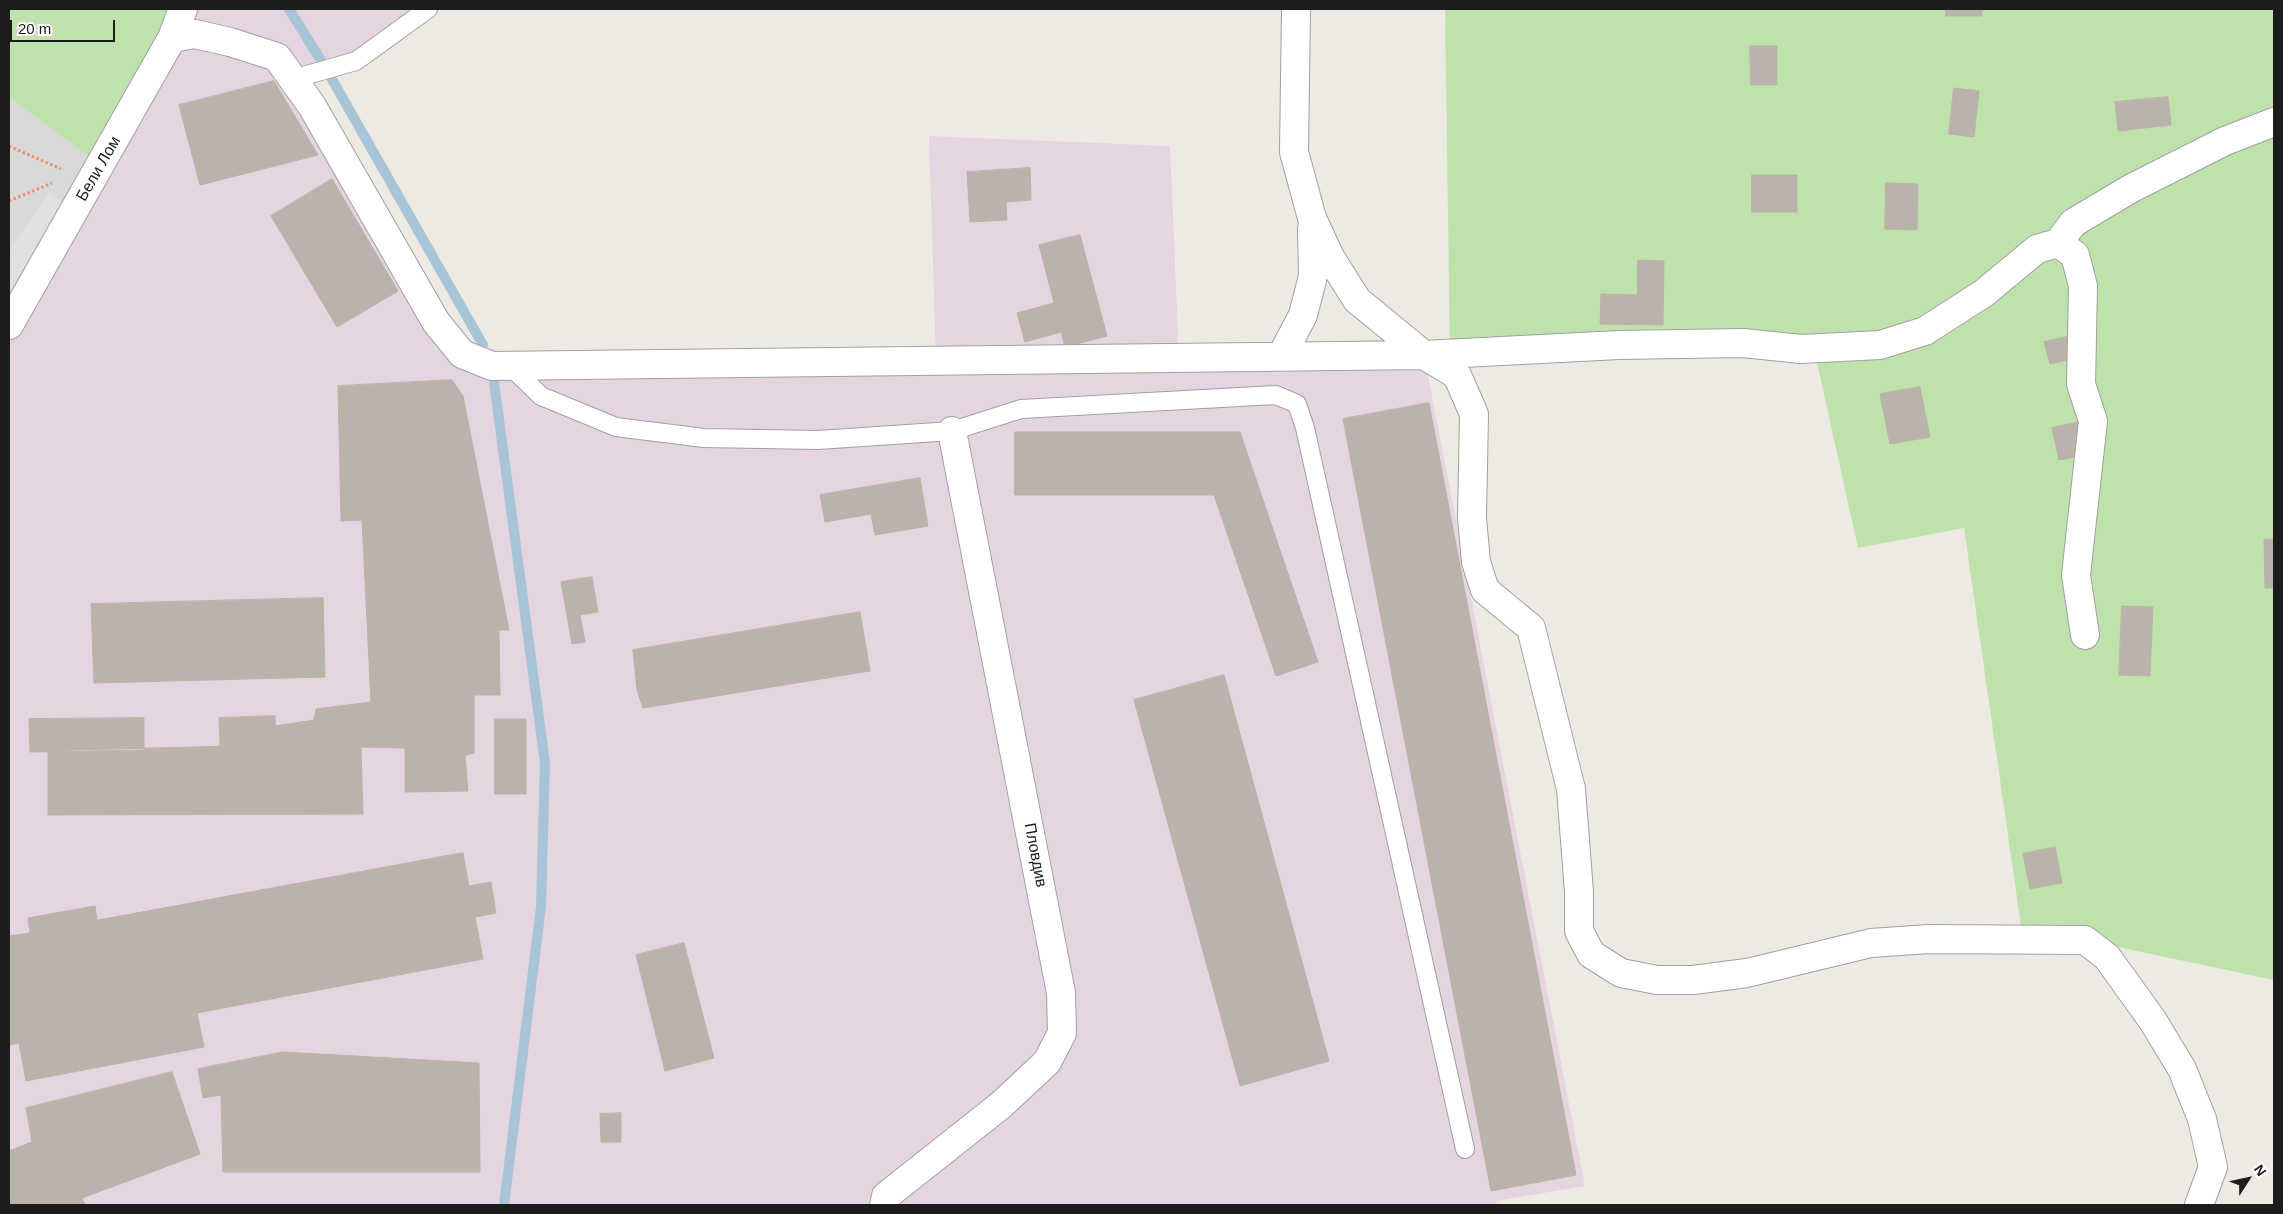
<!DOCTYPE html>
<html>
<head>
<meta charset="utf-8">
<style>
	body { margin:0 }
	#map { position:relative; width:2283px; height:1214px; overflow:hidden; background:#eceae2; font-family:Arial,sans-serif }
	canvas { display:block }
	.frame { position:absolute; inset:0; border:10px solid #1c1c1c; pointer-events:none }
	.north { position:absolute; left:2223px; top:1154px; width:50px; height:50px; -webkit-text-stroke:4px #fff; paint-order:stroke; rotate:55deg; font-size:14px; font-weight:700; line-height:20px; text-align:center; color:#1c1c1c }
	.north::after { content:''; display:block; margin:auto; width:18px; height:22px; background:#1c1c1c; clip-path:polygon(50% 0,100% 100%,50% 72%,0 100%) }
	.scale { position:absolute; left:10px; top:20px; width:105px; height:22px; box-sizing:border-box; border:2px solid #1c1c1c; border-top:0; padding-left:6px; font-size:15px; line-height:18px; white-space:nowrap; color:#1c1c1c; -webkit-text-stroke:4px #fff; paint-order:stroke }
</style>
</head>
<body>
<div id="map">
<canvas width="2283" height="1214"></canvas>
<div class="frame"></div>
<div class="north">N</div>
<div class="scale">20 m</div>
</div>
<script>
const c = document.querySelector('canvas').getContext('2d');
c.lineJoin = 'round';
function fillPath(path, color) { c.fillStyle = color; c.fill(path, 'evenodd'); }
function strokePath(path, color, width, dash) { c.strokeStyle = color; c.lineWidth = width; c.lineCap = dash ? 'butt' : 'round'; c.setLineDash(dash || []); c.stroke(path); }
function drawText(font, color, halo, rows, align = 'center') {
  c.font = font + ' Arial,sans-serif'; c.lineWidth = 4; c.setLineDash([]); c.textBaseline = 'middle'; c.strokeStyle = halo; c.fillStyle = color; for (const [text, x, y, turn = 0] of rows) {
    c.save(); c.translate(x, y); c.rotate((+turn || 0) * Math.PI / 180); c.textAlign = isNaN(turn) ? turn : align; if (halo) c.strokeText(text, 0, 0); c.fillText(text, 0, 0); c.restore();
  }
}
fillPath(new Path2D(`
	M9 97 101 166 9 325Z`), '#dad9d9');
fillPath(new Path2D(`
	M185 9H428L356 61 293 79 462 354 936 362 929 136 1170 146 1179 359 1424 355 1585 1186 1496 1201 1497 1205H9V324Z`), '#e5d5e0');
fillPath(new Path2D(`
	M9 9H183L101 166 9 97Z
	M1445 9H2274V980L2085 940H2023L1964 528 1858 548 1814 349 1450 354Z`), '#bfe2ad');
fillPath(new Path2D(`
	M50 192 65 204 9 291V250Z`), '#e0e0e0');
strokePath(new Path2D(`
	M289 9 325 67 483 345
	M494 382 545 763 541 907 504 1205`), '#a7c5d6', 10);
const building = new Path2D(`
	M1946 9H1982V16H1946Z
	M1750 46H1777V85H1751Z
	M274 81 318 155 200 185 179 105Z
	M1954 88 1979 91 1974 137 1949 134Z
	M2168 97 2171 125 2118 131 2115 102Z
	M1030 168 1031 200 1006 202 1007 220 970 222 967 172Z
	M1752 175H1797V212H1752Z
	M332 179 398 291 337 327 271 216Z
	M1886 183 1918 184 1917 230 1885 229Z
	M1080 235 1107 336 1065 347 1061 332 1025 342 1017 313 1054 303 1039 245Z
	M1638 260 1664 261 1663 325 1600 324 1601 294 1637 295Z
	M2067 337 2072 359 2050 364 2044 342Z
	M452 380 463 396 509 630H499L500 695H474V753L465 755 468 791 405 792V748L276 745 275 726 314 720 316 709 371 702 362 520 341 521 338 386Z
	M1920 387 1930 437 1890 444 1880 394Z
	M1429 403 1576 1175 1491 1191 1343 419Z
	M2079 422 2086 455 2059 460 2052 428Z
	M1015 432H1240L1318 662 1276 676 1214 495H1015Z
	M920 478 928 526 875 535 871 514 825 522 820 495Z
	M2274 539V588H2265L2264 540Z
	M592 577 598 612 580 615 585 642 572 644 561 582Z
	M323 598 325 677 94 683 91 604Z
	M2122 606 2153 607 2150 676 2119 675Z
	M860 612 870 671 643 708 637 690 633 650Z
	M1224 675 1329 1061 1240 1086 1134 700Z
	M275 716 276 745 220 747 219 718Z
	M144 718V750L30 752 29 719Z
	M495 719H526V794H495Z
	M276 745 361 747 363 814 48 815V751Z
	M2055 847 2062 883 2030 889 2023 854Z
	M463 853 469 886 491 882 496 913 475 917 483 959 197 1013 204 1047 26 1081 19 1043 9 1045V936L30 933 28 918 95 906 97 920Z
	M684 943 714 1058 665 1071 636 955Z
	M283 1052 479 1063 480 1172H223L221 1095 203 1098 198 1069Z
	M172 1072 200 1154 82 1198 85 1205H11L9 1198V1151L32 1142 26 1108Z
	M621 1113V1142H601L600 1114Z`);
fillPath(building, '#b9b3ac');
strokePath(building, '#bcb3a6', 1);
const lane = new Path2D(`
	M293 79 356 61 428 9
	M510 366 541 396 616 427 704 438 818 440 952 431 1021 409 1276 395 1297 404 1305 428 1465 1149`);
const street = new Path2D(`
	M1296 9 1294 152 1312 218 1330 257 1357 300 1424 355 1457 375 1474 414 1472 518 1476 562 1485 590 1531 628 1571 789 1579 892V931L1591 954 1621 973 1657 980H1693L1747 973 1871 943 1929 939 2085 940 2107 957 2153 1021 2182 1069 2202 1119 2213 1167 2199 1205
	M172 38 195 34 230 42 277 57 312 106 436 322 462 354 492 366 1424 355 1619 345 1743 343 1801 349 1880 345 1925 331 1984 293 2037 249 2058 243 2075 255 2083 286 2081 384 2093 421 2076 575 2085 635
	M2058 243 2073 223 2130 189 2225 141 2274 122
	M9 325 172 38 183 9
	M1282 355 1303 315 1313 276 1312 229
	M884 1205 886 1196 1001 1105 1047 1062 1062 1033 1061 993 952 431`);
strokePath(lane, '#a0a0a0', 20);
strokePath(street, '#a0a0a0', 30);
strokePath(new Path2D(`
	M9 146 61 169
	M9 201 52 183`), '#eb9275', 3, [2.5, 2.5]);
strokePath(lane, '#fff', 18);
strokePath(street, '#fff', 28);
drawText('16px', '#1c1c1c', '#fff', [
	["Бели Лом",99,169,-60],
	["Пловдив",1035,855,79]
]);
</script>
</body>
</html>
